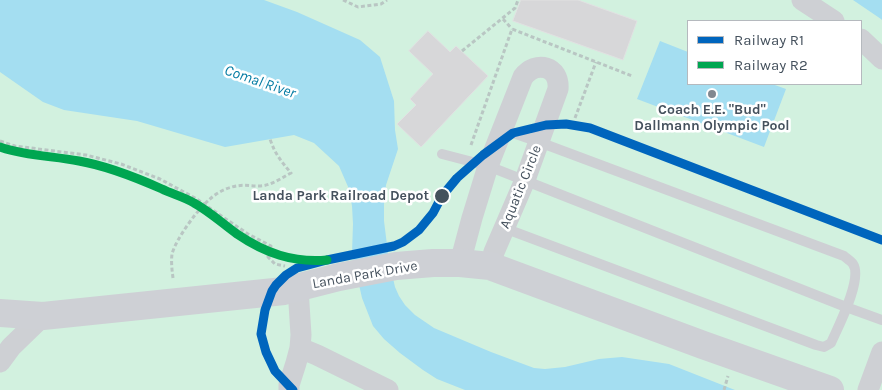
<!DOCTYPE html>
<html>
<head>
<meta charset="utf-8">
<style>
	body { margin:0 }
	#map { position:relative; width:882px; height:390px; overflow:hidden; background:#f0efef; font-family:Karla,sans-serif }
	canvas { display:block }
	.legend { position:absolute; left:687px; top:20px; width:175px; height:65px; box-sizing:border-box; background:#fff; border:1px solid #b5b9be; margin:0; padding:6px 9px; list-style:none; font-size:15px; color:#45515d }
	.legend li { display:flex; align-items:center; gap:10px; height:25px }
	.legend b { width:25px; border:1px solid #b5b9be }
</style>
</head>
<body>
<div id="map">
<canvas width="882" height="390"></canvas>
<ul class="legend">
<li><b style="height:6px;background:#0065bd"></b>Railway R1</li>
<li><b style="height:6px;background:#00a651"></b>Railway R2</li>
</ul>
</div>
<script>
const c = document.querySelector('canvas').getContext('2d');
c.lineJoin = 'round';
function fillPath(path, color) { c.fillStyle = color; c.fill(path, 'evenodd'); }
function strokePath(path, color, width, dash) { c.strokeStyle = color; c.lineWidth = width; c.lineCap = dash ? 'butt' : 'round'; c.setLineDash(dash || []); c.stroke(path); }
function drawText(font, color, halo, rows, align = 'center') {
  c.font = font + ' Karla,sans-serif'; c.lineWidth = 5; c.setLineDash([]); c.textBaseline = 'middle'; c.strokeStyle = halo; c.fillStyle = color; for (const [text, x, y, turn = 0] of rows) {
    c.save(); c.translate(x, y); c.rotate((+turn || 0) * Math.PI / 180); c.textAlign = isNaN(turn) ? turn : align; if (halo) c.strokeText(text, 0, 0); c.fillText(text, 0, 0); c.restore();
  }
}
fillPath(new Path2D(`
	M0 0H882V390H0ZM688 21H861V84H688Z`), '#d2f1df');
fillPath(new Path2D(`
	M0 0H264L297 12 360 40 380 57 394 101 395 130 398 149 386 185 384 204V221L389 261 395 287 399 296 405 305 415 315 434 328 491 352 534 368 545 369 565 367 599 359 622 357 669 364 735 390H465L437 379 423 370 400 353 384 339 373 326 362 298 352 253 353 224 352 206 349 189 339 166 314 143 294 135 225 147 137 121 64 110 43 102 0 72Z
	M853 0H882V20L881 19Z
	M660 41 688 52V84H772L786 89 764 147 637 99Z`), '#a4def1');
const building = new Path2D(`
	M521 0H578L637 21 623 60 513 21Z
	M428 31 450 52 456 46 488 76 421 147 397 124 416 105 410 99 433 74 409 51Z`);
fillPath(building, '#d7d7d9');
strokePath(building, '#e1e1e2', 1);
strokePath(new Path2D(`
	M343 0 358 7 381 4 387 0
	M503 19 512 29
	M462 51 515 8 518 0
	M575 118 596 62
	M0 141 15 146 86 155 121 164 160 179 195 198 248 234 271 246 268 257 275 264 285 266
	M471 145 512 29 632 76
	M173 278C172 270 171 262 172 254 176 239 197 210 209 200 215 194 224 189 232 187 242 184 250 186 259 186 271 186 281 178 291 173 281 161 275 154 270 139
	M724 390 728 376`), '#b9c6c3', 3, [4, 2.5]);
strokePath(new Path2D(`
	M502 131 513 133 539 142 844 256C846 258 851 261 853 264 863 279 838 327 831 343L824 347 816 345 504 228
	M442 154 488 166 846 307 882 320`), '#ced0d4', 10);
strokePath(new Path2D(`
	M802 0 834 21
	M861 39 882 59
	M460 263 472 218 488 166 523 77C536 60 560 66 558 89L525 180 494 252 490 266
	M300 348 317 355 388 390
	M0 362 11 347 43 316
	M289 390V385L296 363 300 348 301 335 298 288
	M868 390 882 352`), '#ced0d4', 21);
strokePath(new Path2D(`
	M0 313 43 316 284 291 339 277 396 266 433 263H460L490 266 703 345 830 390`), '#ced0d5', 28);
strokePath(new Path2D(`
	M293 390 275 371 266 352 261 334 265 310 272 291 276 285 286 275 297 268 327 260 394 246 403 242 419 230 433 213 442 196 457 178 483 155 513 133 546 125 566 124 590 128 882 240`), '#0065bd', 9);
strokePath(new Path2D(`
	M0 147C26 156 53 156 79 161 108 166 135 177 162 189 172 194 184 197 194 203 209 211 223 224 237 234 265 253 293 263 327 260`), '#00a651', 9);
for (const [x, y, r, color] of [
	[712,94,5,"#818890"],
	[442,196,8,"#45515d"]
]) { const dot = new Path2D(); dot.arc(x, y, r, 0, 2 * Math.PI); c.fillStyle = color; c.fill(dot); strokePath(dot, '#fff', 2); }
drawText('bold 14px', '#45515d', '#fff', [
	["Coach E.E. \"Bud\"",712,110],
	["Dallmann Olympic Pool",712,126]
]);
drawText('14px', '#45515d', '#fff', [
	["Aquatic Circle",521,187,-68],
	["Landa Park Drive",365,275,-10]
]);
drawText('bold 14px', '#45515d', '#fff', [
	["Landa Park Railroad Depot",429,196]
], 'right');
drawText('italic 15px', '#047ba3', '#fff', [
	["Comal River",260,82,19]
]);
</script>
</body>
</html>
